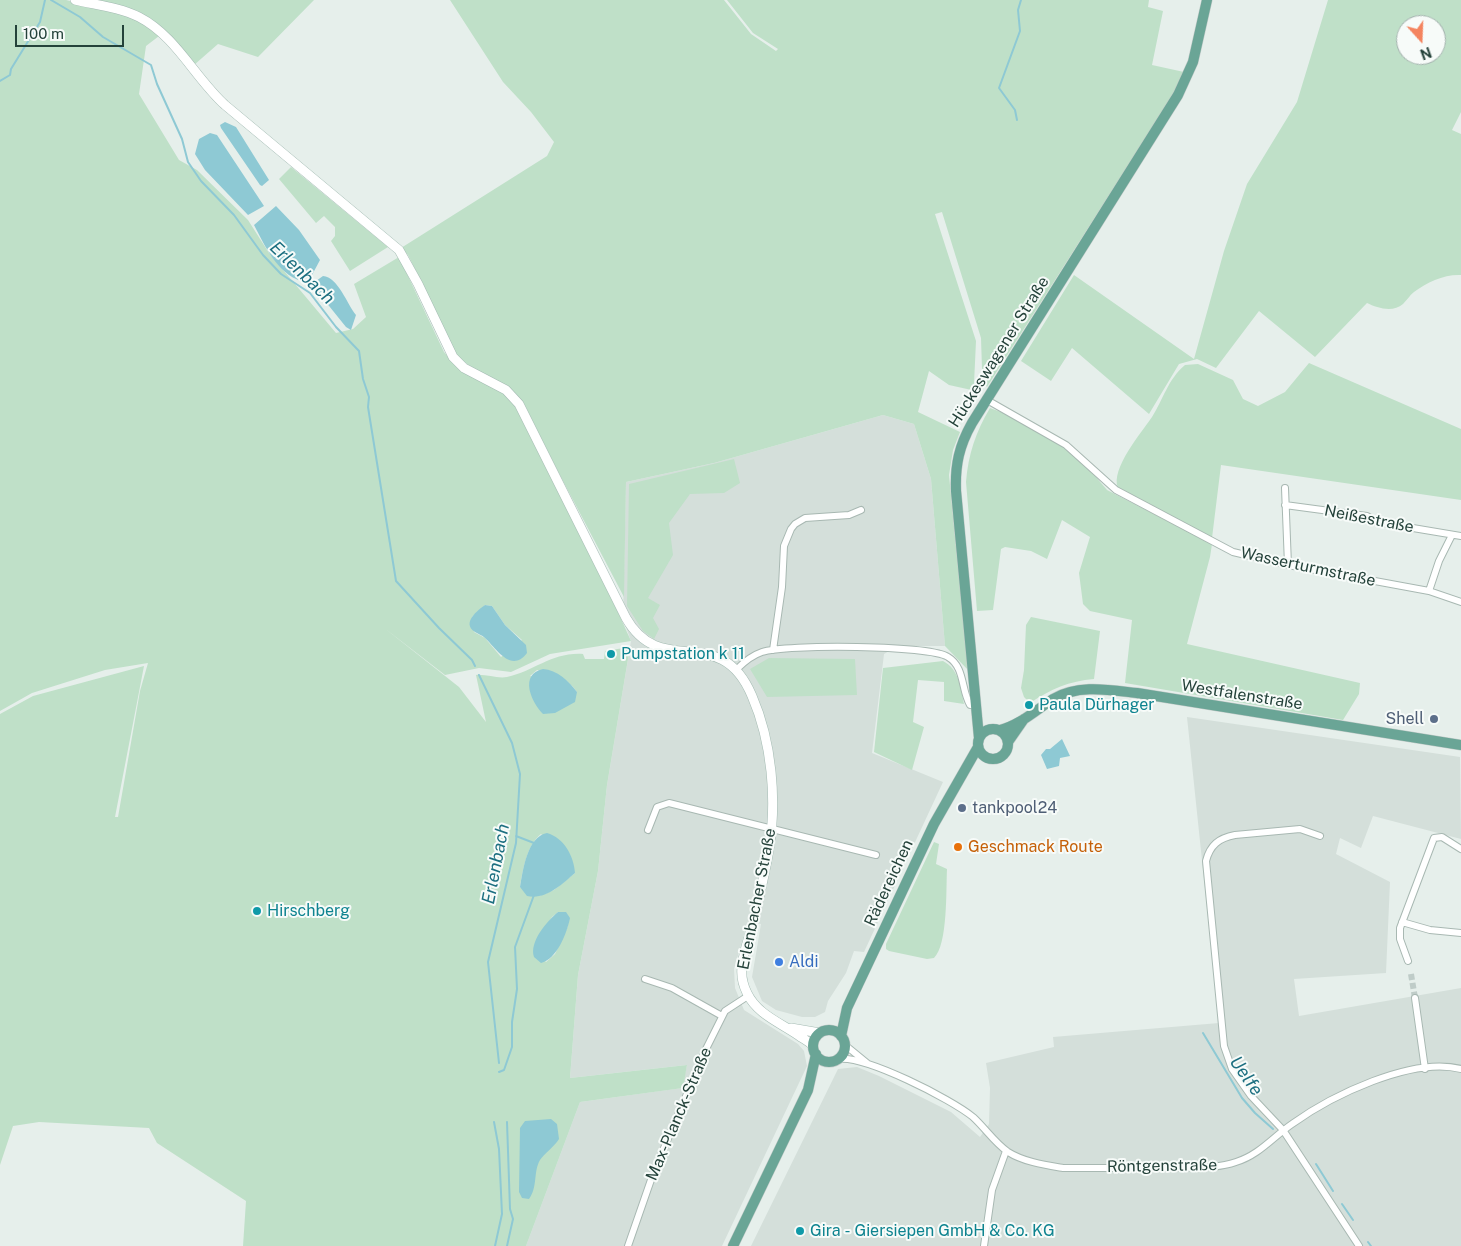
<!DOCTYPE html>
<html>
<head>
<meta charset="utf-8">
<style>
	body { margin:0 }
	#map { position:relative; width:1461px; height:1246px; overflow:hidden; background:#e6efeb; font-family:"Public Sans",sans-serif }
	canvas { display:block }
	.north { position:absolute; left:1396px; top:15px; width:50px; height:50px; box-sizing:border-box; background:#f7fbf9; border:1px solid #a3b1ad; border-radius:50%; rotate:160deg; font-size:14px; font-weight:700; line-height:20px; text-align:center; color:#24423a }
	.north::after { content:''; display:block; margin:auto; width:18px; height:22px; background:#f4845f; clip-path:polygon(50% 0,100% 100%,50% 72%,0 100%) }
	.scale { position:absolute; left:15px; top:25px; width:109px; height:22px; box-sizing:border-box; border:2px solid #24423a; border-top:0; padding-left:6px; font-size:15px; line-height:18px; white-space:nowrap; color:#24423a; -webkit-text-stroke:4px #f7fbf9; paint-order:stroke }
</style>
</head>
<body>
<div id="map">
<canvas width="1461" height="1246"></canvas>
<div class="north">N</div>
<div class="scale">100 m</div>
</div>
<script>
const c = document.querySelector('canvas').getContext('2d');
c.lineJoin = 'round';
function fillPath(path, color) { c.fillStyle = color; c.fill(path, 'evenodd'); }
function strokePath(path, color, width, dash) { c.strokeStyle = color; c.lineWidth = width; c.lineCap = dash ? 'butt' : 'round'; c.setLineDash(dash || []); c.stroke(path); }
function drawText(font, color, halo, rows, align = 'center') {
  c.font = font + ' "Public Sans",sans-serif'; c.lineWidth = 4; c.setLineDash([]); c.textBaseline = 'middle'; c.strokeStyle = halo; c.fillStyle = color; for (const [text, x, y, turn = 0] of rows) {
    c.save(); c.translate(x, y); c.rotate((+turn || 0) * Math.PI / 180); c.textAlign = isNaN(turn) ? turn : align; if (halo) c.strokeText(text, 0, 0); c.fillText(text, 0, 0); c.restore();
  }
}
fillPath(new Path2D(`
	M883 415 914 424 931 479 945 646H898L884 654 872 753 943 782 864 952 854 951 846 973 828 1001 825 1012 815 1017H802L776 1010 762 1001 752 977 761 924 748 921 734 969 735 988 744 1010 798 1044 804 1051 807 1066 722 1246H526L580 1102 682 1088 687 1065 570 1078 578 975 598 871 607 785 631 641 623 619 626 482 714 463Z
	M1187 717 1460 757 1461 839 1373 816 1361 848 1340 838 1336 854 1390 882 1386 973 1294 979 1299 1016 1461 988V1246H751L838 1069 857 1067 879 1076 951 1112 980 1137 989 1124 990 1088 986 1063 1054 1047 1053 1037 1219 1023Z`), '#d4dfda');
fillPath(new Path2D(`
	M0 0H66L119 13 140 21 159 36 146 46 139 94 179 160 197 170 248 220 269 253 336 333 353 329 366 317 354 284 399 257 444 352 453 363 468 375 502 390 516 406 599 570 631 641 550 654 511 672 479 668 445 675 383 627 459 687 486 722 476 675C486 674 498 679 507 677 535 671 552 652 583 654L585 659H604L605 651 630 647 607 785 598 871 578 975 570 1078 687 1065 683 1088 580 1102 526 1246H243L246 1201 157 1143 149 1128 39 1122 13 1126 0 1165V714L33 696 144 666 115 817H118L140 691 148 663 105 670 32 693 0 711ZM485 605 492 606 505 625 522 640 501 657 485 638 474 632 472 617ZM537 670C555 673 566 677 577 692L530 676ZM541 834 575 873 554 890 539 896 520 887C523 869 527 845 541 834ZM558 912 568 926 555 954 546 962 534 946 552 917Z
	M95 0H314L258 57 218 44 194 65 164 32Z
	M450 0H724L751 34 776 51 778 49 753 33 727 0H1149L1148 7 1163 11 1152 65 1184 72 1174 93 987 387 984 383 982 369 981 338 942 212 935 214 976 341 974 384 976 391 949 385 929 371 918 412 960 432 953 450 949 475 968 670 945 646 931 479 914 424 883 415 714 463 626 482 624 597 521 401 460 359 450 346 430 299 408 255 401 248 547 156 554 142 531 112 503 82Z
	M1328 0H1461V112L1452 130 1461 134V275C1445 274 1427 282 1414 292 1410 295 1407 300 1403 304 1393 313 1377 308 1367 303L1315 357 1259 311 1216 368 1197 359 1179 364 1149 414 1072 348 1051 381 1021 361 1074 275 1194 359 1224 251 1247 184 1297 102ZM1406 25H1436V55H1406Z
	M291 167 388 247 350 271 331 241 335 236V227L324 216 316 223 279 179Z
	M1309 363 1461 429V500L1221 465 1212 538 1118 488C1110 469 1142 432 1152 417 1163 400 1168 379 1185 365L1198 364 1233 380 1243 399 1258 406 1285 392Z
	M990 408 1009 415 1061 446 1084 463 1107 490 1212 544 1210 557 1187 644 1360 683 1359 694 1343 720 1125 683 1132 620 1090 611 1083 604 1079 573 1090 537 1062 520 1047 559 1031 551 1005 547 1001 549 993 610 977 611 966 482C968 455 976 431 990 408Z
	M734 459 740 483 724 493 690 494 669 523 673 555 648 598 660 605 653 618 659 629 654 639 643 631 627 606 629 484Z
	M1031 617 1100 631 1094 679C1069 681 1051 689 1030 703L1024 697 1021 688 1024 670 1026 625Z
	M769 658 855 659 857 695 767 697 750 669Z
	M943 661C959 669 961 688 964 704L944 701V682L918 680 913 722 924 727 912 770 874 752 883 668Z
	M934 842 939 844 936 864 947 869C946 889 948 945 934 958L927 959 889 951 886 949V944Z`), '#bfe0c8');
fillPath(new Path2D(`
	M225 122 236 127 269 180 262 186 260 185 221 128 220 125Z
	M210 133 217 135 264 206 248 215 205 170 195 154 199 139Z
	M276 206 299 230 320 260 312 275 301 281C277 273 265 246 254 225Z
	M323 276C338 277 347 304 356 315L351 330 346 327 317 291 316 281Z
	M485 605 492 606 505 625 526 645 527 653C511 674 496 648 485 638 482 635 478 634 475 632 461 623 478 610 485 605Z
	M543 669C557 670 569 681 577 692L575 702 555 713 543 714C531 702 519 674 543 669Z
	M1062 739 1070 756 1060 758 1059 766 1047 769 1041 755 1046 749H1050Z
	M547 833C564 838 574 856 575 873 561 885 546 900 527 896L520 887C523 870 527 837 547 833Z
	M558 912H566L570 918C567 933 557 959 541 963L534 957C529 942 547 921 558 912Z
	M551 1119 557 1124 559 1139C554 1147 544 1154 540 1160 533 1172 538 1187 529 1199L522 1198 519 1192 520 1128 525 1121Z`), '#8ec9d4');
strokePath(new Path2D(`
	M51 0 80 17 103 37 151 65 157 84 182 139 188 162 201 181 234 215 263 255 281 274 310 293 336 327 359 351 363 379 369 397 368 407 396 581 439 628 472 660 475 666
	M0 81 10 75 11 69 40 22 45 0
	M1017 120 1015 110 999 88 1020 31 1018 10 1021 0
	M479 675 512 743 520 774 516 843 488 962 499 1063
	M516 836 534 843
	M1203 1033 1242 1098 1255 1113 1273 1129
	M499 1072 504 1070 512 1047V1022L517 989 515 947 534 895
	M494 1122 499 1149 502 1214 495 1246
	M507 1122 510 1209 513 1219 507 1246
	M1316 1164 1333 1191
	M1342 1204 1353 1220
	M1368 1242 1371 1246`), '#8ec9d4', 2);
strokePath(new Path2D(`
	M1411 974 1415 998`), '#bfccc8', 6, [6, 3]);
const street = new Path2D(`
	M987 400 1066 445 1116 490 1233 552 1288 565 1429 591 1461 602
	M1285 488 1288 565
	M1285 505 1367 516 1377 522 1461 536
	M1429 591 1439 561 1452 535
	M773 650 782 587 784 546 791 529 795 524 805 518 849 515 861 510
	M737 669C744 662 753 655 762 652 785 644 930 645 948 657 965 667 961 690 970 705H977
	M648 830 657 807 669 803 876 855
	M1320 836 1300 829 1235 835C1219 838 1210 845 1206 861L1224 1046 1232 1069 1251 1096 1283 1130 1359 1246
	M1402 922 1430 930 1461 933
	M1408 961 1400 939V928L1434 838 1442 837 1461 849
	M645 979 672 988 722 1016
	M1415 998 1425 1069
	M845 1045 867 1063
	M838 1059C865 1055 951 1099 973 1117 985 1128 995 1143 1008 1152 1024 1162 1045 1165 1063 1168 1100 1168 1136 1168 1173 1168 1194 1167 1216 1169 1236 1162 1259 1155 1273 1137 1292 1124 1331 1096 1412 1056 1461 1069
	M628 1246 653 1174 706 1049 725 1011 748 996
	M984 1246 992 1190 1006 1151`);
const secondary = new Path2D(`
	M75 0C96 5 119 7 139 17 176 36 195 78 225 105L399 250 418 284 453 357 464 368 506 390 519 404 626 618C662 681 720 620 752 696 772 742 777 800 769 849 765 875 758 901 752 927 748 940 743 953 742 967 741 976 743 985 747 993 757 1014 779 1022 798 1035 803 1039 809 1041 813 1046
	M791 1028 820 1033`);
const primary = new Path2D(`
	M978 744a15 15 0 1 1 30 0a15 15 0 1 1-30 0Z
	M1000 730C1020 725 1036 710 1053 699 1079 684 1109 690 1137 693L1461 745
	M979 738 956 491C955 465 959 446 972 423L1178 95 1193 62 1207 0
	M1008 742 1024 719
	M813 1046a16 16 0 1 1 32 0a16 16 0 1 1-32 0Z
	M841 1036 847 1008 934 824 978 747
	M733 1246 808 1090 816 1054`);
strokePath(street, '#a8b8b2', 8);
strokePath(secondary, '#a4bbb3', 10);
strokePath(primary, '#c2cac8', 11);
strokePath(street, '#fff', 6);
strokePath(secondary, '#fff', 9);
strokePath(primary, '#6aa596', 10);
for (const [x, y, r, color] of [
	[611,654,5,"#0f9aa8"],
	[1029,705,5,"#0f9aa8"],
	[1434,719,5,"#5c6f8a"],
	[962,808,5,"#5c6f8a"],
	[958,847,5,"#e8710a"],
	[257,911,5,"#0f9aa8"],
	[779,962,5,"#3f7fe0"],
	[800,1231,5,"#0f9aa8"]
]) { const dot = new Path2D(); dot.arc(x, y, r, 0, 2 * Math.PI); c.fillStyle = color; c.fill(dot); strokePath(dot, '#f7fbf9', 2); }
drawText('16px', '#24423a', '#f7fbf9', [
	["Hückeswagener Straße",999,352,-58],
	["Neißestraße",1369,519,11],
	["Wasserturmstraße",1308,567,12],
	["Westfalenstraße",1242,695,9],
	["Rädereichen",889,883,-65],
	["Erlenbacher Straße",757,899,-79],
	["Max-Planck-Straße",679,1114,-67],
	["Röntgenstraße",1162,1166,-1]
]);
drawText('16px', '#0d838f', '#f7fbf9', [
	["Pumpstation k 11",621,654],
	["Paula Dürhager",1039,705],
	["Hirschberg",267,911],
	["Gira - Giersiepen GmbH & Co. KG",810,1231]
], 'left');
drawText('16px', '#4e5e75', '#f7fbf9', [
	["Shell",1424,719],
	["tankpool24",972,808,"left"]
], 'right');
drawText('16px', '#c56008', '#f7fbf9', [
	["Geschmack Route",968,847]
], 'left');
drawText('16px', '#366cbe', '#f7fbf9', [
	["Aldi",789,962]
], 'left');
drawText('italic 18px', '#1c6f80', '#f7fbf9', [
	["Erlenbach",302,273,44],
	["Erlenbach",496,864,-79],
	["Uelfe",1246,1076,55]
]);
</script>
</body>
</html>
